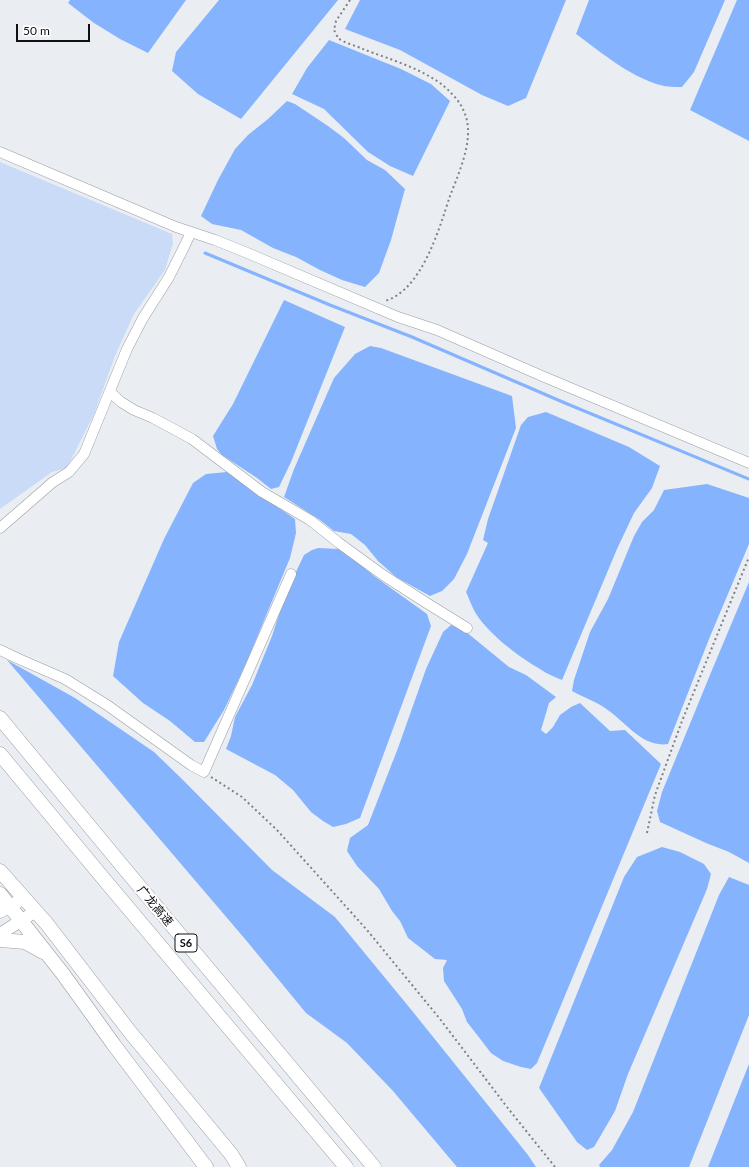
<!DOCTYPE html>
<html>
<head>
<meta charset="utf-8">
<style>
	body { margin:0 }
	#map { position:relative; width:749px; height:1167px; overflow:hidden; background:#eaeef3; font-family:Lato,sans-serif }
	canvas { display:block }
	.scale { position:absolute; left:16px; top:24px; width:74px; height:18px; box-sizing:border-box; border:2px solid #0f1012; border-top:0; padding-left:5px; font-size:12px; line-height:14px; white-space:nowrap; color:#0f1012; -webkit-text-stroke:3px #fff; paint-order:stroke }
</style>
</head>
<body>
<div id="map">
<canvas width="749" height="1167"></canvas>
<div class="scale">50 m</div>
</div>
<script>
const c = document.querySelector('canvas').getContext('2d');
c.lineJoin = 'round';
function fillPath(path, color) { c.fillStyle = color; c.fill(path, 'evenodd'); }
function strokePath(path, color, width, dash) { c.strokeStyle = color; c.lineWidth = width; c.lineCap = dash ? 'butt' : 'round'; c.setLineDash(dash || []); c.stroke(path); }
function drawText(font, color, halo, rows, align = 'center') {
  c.font = font + ' Lato,"Noto Sans SC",sans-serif'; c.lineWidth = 4; c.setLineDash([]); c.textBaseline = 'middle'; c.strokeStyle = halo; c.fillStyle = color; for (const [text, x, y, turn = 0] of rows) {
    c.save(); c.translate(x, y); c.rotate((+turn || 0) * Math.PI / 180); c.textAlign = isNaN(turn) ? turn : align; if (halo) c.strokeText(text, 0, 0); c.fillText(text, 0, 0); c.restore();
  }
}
fillPath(new Path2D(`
	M0 162 172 234 173 243 165 270 134 314 115 356 94 414 67 468 52 472 0 509Z`), '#c9dbf7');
fillPath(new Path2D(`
	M70 0H186L148 53 120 39 94 23 68 3Z
	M219 0H338L241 119 198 94 172 71 176 52Z
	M360 0H566L526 98 508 106 482 95 400 50 345 29Z
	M589 0H725L694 72 682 87C675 87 667 87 660 85 629 76 602 53 576 34Z
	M737 0H749V141L690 110Z
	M329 40 401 69 431 84 450 101 413 176 390 166 368 152 324 109 292 94 307 68Z
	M287 101 295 104 328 126 344 138 367 160 385 170 405 189 391 240 379 273 365 287 342 280 320 270 296 257 273 248 241 230 212 224 201 216 218 180 235 149 248 135 268 119Z
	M284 300 345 327 291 462 279 487 271 489 257 478 222 455 217 449 213 436 233 404Z
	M370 346 381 348 512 396 516 428 467 554 454 579 442 591 430 596 396 577 378 561 365 545 351 534 334 531 320 520 284 497 294 469 334 378 355 354Z
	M546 412 629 447 660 466 652 488 634 513 617 549 562 680C555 677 547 674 540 669 519 657 487 633 475 612 471 605 469 598 466 592L488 543 483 540 488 519 521 425 528 417Z
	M227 472 295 519 296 533 290 558 245 666 224 710 204 742H195L170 721 143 703 113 676 119 642 164 539 193 483 206 474Z
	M707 484 749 498V544L709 639 668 744C642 748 625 721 605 708 595 701 583 697 572 691L574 680 590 632 608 599 634 536 642 522 654 510 664 490Z
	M318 548 339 549 349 555 374 576 427 614 431 626 360 818 346 824 333 827 323 821 311 812 293 790 275 775 226 749 231 736 235 717 252 685 272 636 286 593 304 555 312 550Z
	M749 582V863L729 852 706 843 660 822 657 811 662 792 712 670Z
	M451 625 465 631 509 667 526 675 556 697 549 703 541 730 546 734 553 727 560 715 571 707 580 703 610 731 625 730 661 764 537 1063 531 1069 521 1067 503 1061 491 1053 481 1040 467 1022 462 1009 444 981 443 968 447 960 435 959 408 938 400 921 392 911 379 889 357 866 347 851 350 838 368 825 398 748 426 669 443 632Z
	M7 660 75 698 154 752 182 779 272 870 335 917 409 1007 528 1155 536 1167H457L393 1091 347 1043 306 1013 245 939Z
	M662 847 680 852 704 864 711 874 707 889 628 1074 615 1111 594 1147 587 1150 577 1142 539 1088 624 877 637 857Z
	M729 877 749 885V1015L689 1167H600L599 1165 612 1150 633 1112 719 895Z
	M749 1064V1167H708Z`), '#85b3fd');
strokePath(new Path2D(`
	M205 253 330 305 412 337 565 403 749 479`), '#85b3fd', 3);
const minor = new Path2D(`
	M0 152 176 227 215 240 245 252 398 317 437 330 542 376 749 463
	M110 392 121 402 134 410 153 418 192 439 262 492 310 520 339 543 383 575 425 602 467 628
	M0 528 53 482 69 472 84 454 127 349 143 318 169 277 185 245 191 232
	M0 650 19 659 65 679 107 705 191 765 204 772 291 574`);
const major = new Path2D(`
	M0 912 24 898
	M0 934 36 911`);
const highway = new Path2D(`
	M0 718 124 868 374 1167
	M0 754 108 884 346 1167
	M0 871 47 924 130 1032 231 1154 239 1167
	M0 894 63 974 114 1045 206 1167
	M0 940 25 942 43 952`);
strokePath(minor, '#999ca1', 11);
strokePath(major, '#999ca1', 13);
strokePath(highway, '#999ca1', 15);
strokePath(new Path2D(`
	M350 0 336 21 334 30C335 32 337 36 338 38 344 43 357 46 363 49 391 60 432 71 452 94 463 105 469 119 468 135 467 155 457 178 450 196 439 229 422 290 385 301
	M211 777 242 797 277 830 367 930 440 1019 507 1107 555 1167
	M647 833 655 795 682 721 749 557`), '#7f8185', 2, [2, 3]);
strokePath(minor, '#fff', 10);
strokePath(major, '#fff', 12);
strokePath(highway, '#fff', 14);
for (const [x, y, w] of [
	[186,943,22]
]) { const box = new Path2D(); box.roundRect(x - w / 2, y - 9, w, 18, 3); c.fillStyle = '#fff'; c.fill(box); strokePath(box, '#0f1012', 1); }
drawText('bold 11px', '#0f1012', null, [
	["S6",186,943]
]);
drawText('12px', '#0f1012', '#fff', [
	["广龙高速",155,906,50]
]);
</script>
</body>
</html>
